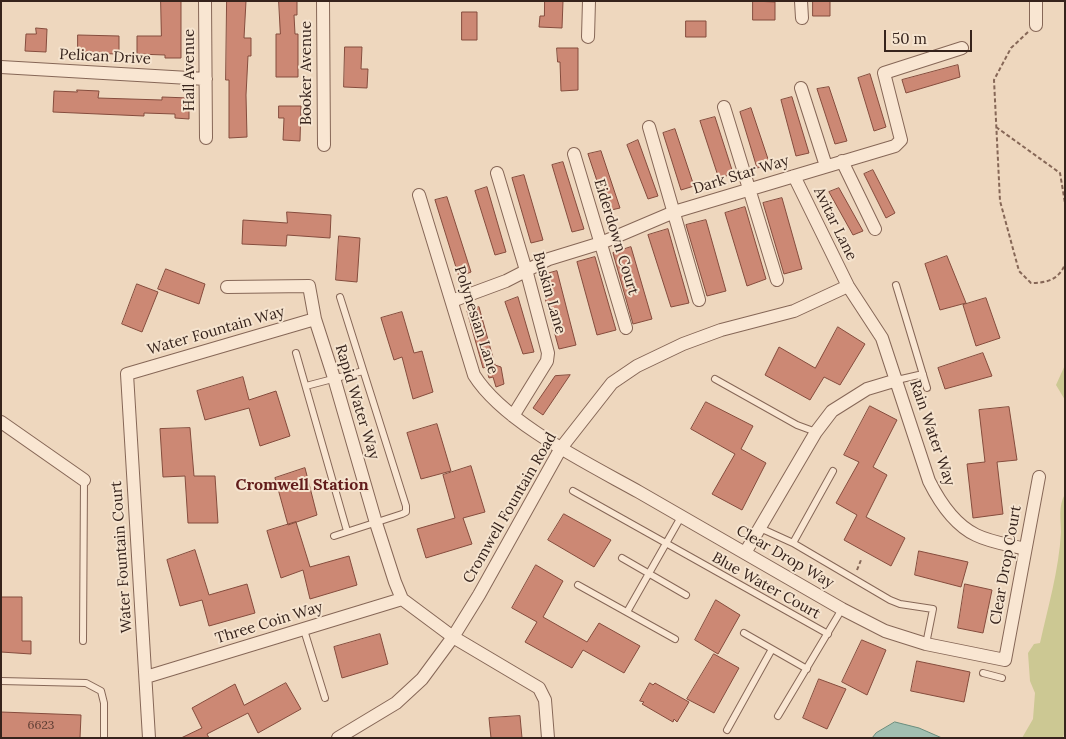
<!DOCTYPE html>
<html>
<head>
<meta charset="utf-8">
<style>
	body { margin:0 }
	#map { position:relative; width:1066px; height:739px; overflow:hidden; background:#eed7be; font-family:Lora,serif }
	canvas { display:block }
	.frame { position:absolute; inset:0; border:2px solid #36231c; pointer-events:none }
	.scale { position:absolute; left:884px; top:30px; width:88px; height:22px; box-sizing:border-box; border:2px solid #36231c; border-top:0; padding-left:6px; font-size:15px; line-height:18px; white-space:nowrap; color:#36231c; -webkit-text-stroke:4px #f5e3ce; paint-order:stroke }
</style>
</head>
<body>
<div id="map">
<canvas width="1066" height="739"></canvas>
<div class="frame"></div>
<div class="scale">50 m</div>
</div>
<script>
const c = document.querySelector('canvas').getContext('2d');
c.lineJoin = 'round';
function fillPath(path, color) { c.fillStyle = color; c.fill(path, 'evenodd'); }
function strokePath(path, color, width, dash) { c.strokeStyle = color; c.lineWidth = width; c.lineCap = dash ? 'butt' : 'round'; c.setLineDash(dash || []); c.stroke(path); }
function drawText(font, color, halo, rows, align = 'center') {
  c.font = font + ' Lora,serif'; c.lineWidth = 4; c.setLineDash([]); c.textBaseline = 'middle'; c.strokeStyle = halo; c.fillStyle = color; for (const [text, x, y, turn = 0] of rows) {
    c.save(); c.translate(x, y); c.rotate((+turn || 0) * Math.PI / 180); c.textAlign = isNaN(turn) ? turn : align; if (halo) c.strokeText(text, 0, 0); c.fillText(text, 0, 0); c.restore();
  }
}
fillPath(new Path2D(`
	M1065 365V400L1056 385Z
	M1065 494V729L1063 738H1022L1033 719 1035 693 1030 681 1028 653 1034 644 1040 643C1048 607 1059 570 1061 532 1061 520 1058 506 1065 494Z`), '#ccc893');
const water = new Path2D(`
	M895 722 919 728 942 738H872L876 733Z`);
fillPath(water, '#a2bfb1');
strokePath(water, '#698d7d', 1);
const building = new Path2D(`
	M161 1H181V58H165V55L137 54V36H161Z
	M227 1H246L244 38H251V56H248L246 95 247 137 229 138V80H226Z
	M279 1H297V15H294L295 34H298V77H276V34H280Z
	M545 1H563L562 28 539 27 540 16H544Z
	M753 1 775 2V20H753Z
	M813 1H830V16H813Z
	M462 12H477V40H462Z
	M686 21H706V37H686Z
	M36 28 47 29 46 52 25 51 26 34H36Z
	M78 35 119 36V54L78 53Z
	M345 47H362L361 69H368L367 88 344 87Z
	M557 48H578V90L561 91 560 62H558Z
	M958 65 960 77 906 93 902 80Z
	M870 74 886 127 874 131 858 78Z
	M829 87 847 141 835 144 817 89Z
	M77 90 99 91 98 98 162 100V97L189 98V119L175 118V114L144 113V116L53 112 54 91 77 92Z
	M792 97 809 153 796 156 781 100Z
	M279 106H301L300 141 283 140 284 118H279Z
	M751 108 770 165 757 168 740 112Z
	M715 117 733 173 719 179 700 121Z
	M675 129 694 186 681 190 663 133Z
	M638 140 658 196 648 199 627 145Z
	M601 151 620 208 607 211 588 154Z
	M563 162 584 229 572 232 552 165Z
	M873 170 895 213 886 218 864 174Z
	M524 175 543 240 531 243 512 178Z
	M487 187 506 252 495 255 475 191Z
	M839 188 863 231 853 235 829 192Z
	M447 197 471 272 459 277 435 200Z
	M782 198 802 269 784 274 763 203Z
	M745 207 766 279 747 286 725 213Z
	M287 212 331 215 330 238 287 235 286 246 242 244 243 220 287 223Z
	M706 220 726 291 707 296 686 225Z
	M668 229 689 303 671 307 648 235Z
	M339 236 360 238 357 282 336 280Z
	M631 247 652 319 633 324 613 253Z
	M947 256 966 303 940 310 925 264Z
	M595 257 616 330 597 335 577 262Z
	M166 269 205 284 199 304 158 289Z
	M557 271 576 345 559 349 539 276Z
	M137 284 158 292 142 332 122 324Z
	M518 297 534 352 523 354 505 302Z
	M986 298 1000 338 976 346 963 305Z
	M479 307 495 365 501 367 504 384 496 387 493 377 489 378 486 367 483 368 467 311Z
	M402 312 414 353 422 351 433 392 413 399 402 357 394 360 381 318Z
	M838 327 865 344 840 385 824 377 810 400 765 375 779 347 815 368Z
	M983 353 992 376 945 389 938 368Z
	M570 375 543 415 533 408 555 376Z
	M243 377 249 400 276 391 290 436 260 446 249 408 205 420 197 391Z
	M706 402 753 426 741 449 766 463 742 510 712 494 735 454 691 429Z
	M870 406 897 420 873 467 887 475 866 517 905 538 891 566 844 540 857 515 836 503 859 462 844 455Z
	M1009 407 1017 460 997 462 1003 514 973 518 967 464 985 462 979 410Z
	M437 424 451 471 421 479 407 433Z
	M190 428 194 476H215L218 523H188L185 476 163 477 160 429Z
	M471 466 485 512 463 518 472 544 426 558 417 529 455 518 443 475Z
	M305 468 317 515 288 525 275 478Z
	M564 514 611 540 594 567 548 540Z
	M296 522 310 567 349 556 357 585 310 599 303 570 281 578 267 531Z
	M195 550 209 595 247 584 255 613 209 626 202 600 180 606 167 560Z
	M919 551 968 562 961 587 915 575Z
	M536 565 563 581 543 617 587 642 599 623 640 646 624 673 583 650 572 668 525 642 537 622 512 608Z
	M965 584 992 590 983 633 958 628Z
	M1 597H22V641H31V654L1 652Z
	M716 600 740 615 718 654 695 640Z
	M380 634 388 664 342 678 334 647Z
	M862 640 886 650 867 695 842 682Z
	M714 654 739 668 714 713 687 699Z
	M917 661 970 672 964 702 911 691Z
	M819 679 846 689 827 729 803 718Z
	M286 683 301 709 258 733 248 713 207 734 209 738H181L202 728 192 708 235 684 244 705Z
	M650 683 653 685 655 683 689 702 677 722 674 719 673 722 642 704 644 702 640 701Z
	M1 712 81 715 80 738H1Z
	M520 716 522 738H491L489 718Z`);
fillPath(building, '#cc8874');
strokePath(building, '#854c3d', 1);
const service = new Path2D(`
	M896 285 927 388
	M296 353 347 531
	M715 379 797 425 816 432
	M897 380 923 374
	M306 386 363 371
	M573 491 828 634
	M760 528 793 543 890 600 900 604 933 609 926 644
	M334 536 402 514 406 512V506L340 297
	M793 543 833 471
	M622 558 686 595
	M578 585 675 639
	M627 612 681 517
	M304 630 325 698
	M744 633 807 669
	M83 641 84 480
	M983 673 1002 678
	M1 681 86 683 101 691 104 703V738
	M778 716 842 609
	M727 730 772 649`);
const minor = new Path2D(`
	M205 1 206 138
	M323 1 324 145
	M801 1 802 18
	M1036 1V25
	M588 37 589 1
	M1 67 206 79
	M801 88 826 166
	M724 107 777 280
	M649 127 699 300
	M574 154 626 328
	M842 161 875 229
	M497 173 528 277 548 353 547 361 513 416
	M794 176 848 286 882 338 929 481C939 501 955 525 976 535 990 542 1010 545 1025 549
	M419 195 474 375C504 423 589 464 639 492 706 531 775 570 842 609L885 631 926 644 1005 660 1039 477
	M227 287 309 286 315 319 334 378 376 523 395 582 402 599 453 637 539 688 545 700 548 738
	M452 301 506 281 549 259 601 243 674 212 895 146 901 140 884 73 962 48
	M1 422 84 480
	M745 553 816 432 832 411 867 389 897 380
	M146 677 402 599
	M149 738 127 374 315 319
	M338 738 396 703 422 679 453 637 479 595 561 448 612 383 637 366 683 344 721 330 794 311 848 286`);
strokePath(service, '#866757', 8);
strokePath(minor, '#866757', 14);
strokePath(new Path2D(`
	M1028 32 1011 48 994 80 1000 201 1019 271 1031 283C1046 283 1059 280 1065 264
	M996 127 1060 173 1065 203
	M857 570 861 560`), '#866757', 2, [4, 2.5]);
strokePath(service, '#f9e6d2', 6);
strokePath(minor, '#f9e6d2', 12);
drawText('12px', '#5c3c32', null, [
	["6623",41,726]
]);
drawText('15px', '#36231c', '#f5e3ce', [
	["Pelican Drive",105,57,3],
	["Hall Avenue",190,70,-90],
	["Booker Avenue",307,73,-90],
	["Dark Star Way",741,175,-17],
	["Avitar Lane",835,224,64],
	["Eiderdown Court",616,237,73],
	["Buskin Lane",549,293,74],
	["Polynesian Lane",476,320,72],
	["Water Fountain Way",216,331,-16],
	["Rapid Water Way",357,402,73],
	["Rain Water Way",932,433,71],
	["Cromwell Fountain Road",510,508,-60],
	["Water Fountain Court",122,557,-94],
	["Clear Drop Way",785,557,30],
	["Clear Drop Court",1006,565,-80],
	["Blue Water Court",766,586,29],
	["Three Coin Way",269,623,-17]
]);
drawText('bold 16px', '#621c1b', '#f5e3ce', [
	["Cromwell Station",302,485]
]);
</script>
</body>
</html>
